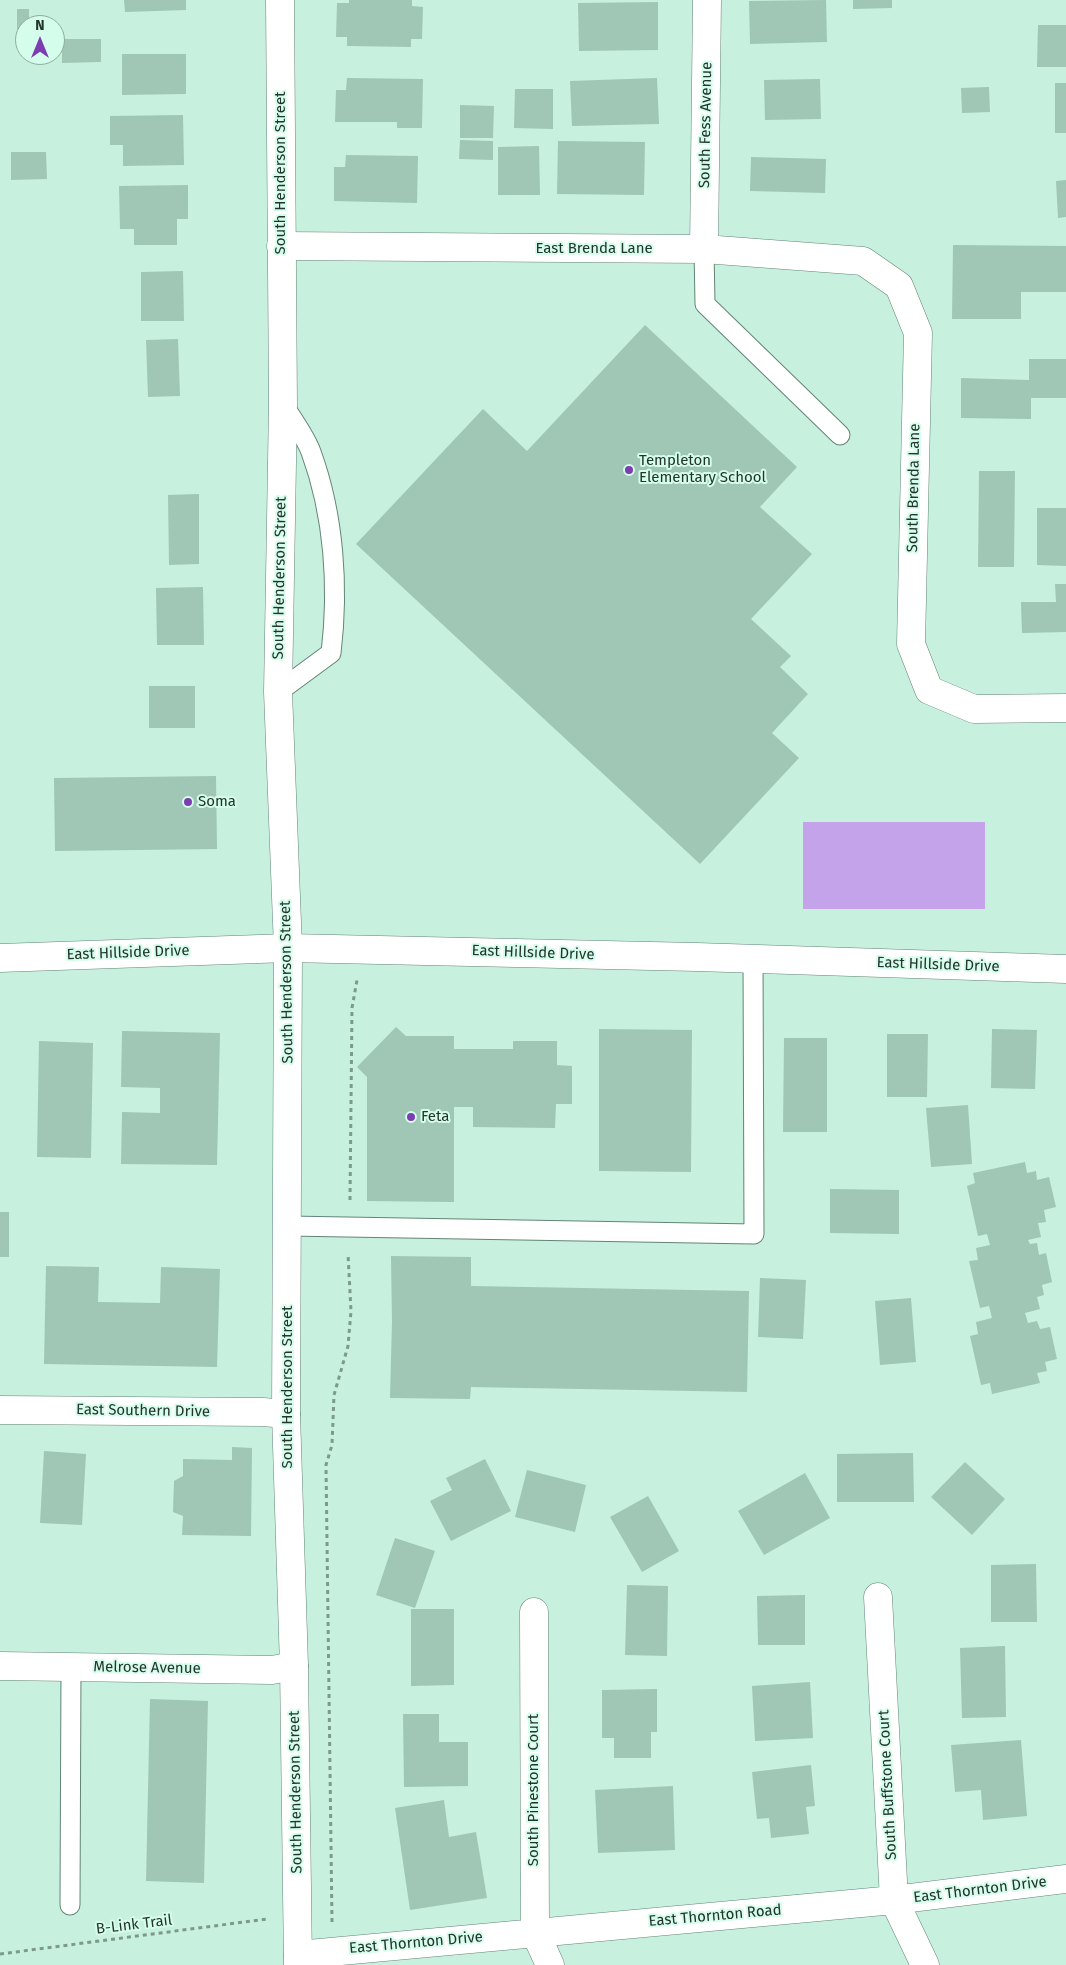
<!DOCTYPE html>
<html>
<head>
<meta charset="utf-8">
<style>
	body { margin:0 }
	#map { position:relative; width:1066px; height:1965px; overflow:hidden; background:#c8f0de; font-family:"Fira Sans",sans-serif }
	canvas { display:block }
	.north { position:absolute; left:15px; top:15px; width:50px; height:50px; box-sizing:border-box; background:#d5fdeb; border:1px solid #8eac9f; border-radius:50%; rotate:0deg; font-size:14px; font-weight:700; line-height:20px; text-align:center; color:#24332d }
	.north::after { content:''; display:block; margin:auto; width:18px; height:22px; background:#7c3db2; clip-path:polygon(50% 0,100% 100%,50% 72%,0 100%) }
</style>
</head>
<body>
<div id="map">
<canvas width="1066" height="1965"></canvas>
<div class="north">N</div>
</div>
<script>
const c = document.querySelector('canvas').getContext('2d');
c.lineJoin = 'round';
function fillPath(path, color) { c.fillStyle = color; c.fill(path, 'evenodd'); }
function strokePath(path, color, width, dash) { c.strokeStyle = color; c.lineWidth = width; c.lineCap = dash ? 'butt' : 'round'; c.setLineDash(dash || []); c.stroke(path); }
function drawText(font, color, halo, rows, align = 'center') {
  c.font = font + ' "Fira Sans",sans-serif'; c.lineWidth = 4; c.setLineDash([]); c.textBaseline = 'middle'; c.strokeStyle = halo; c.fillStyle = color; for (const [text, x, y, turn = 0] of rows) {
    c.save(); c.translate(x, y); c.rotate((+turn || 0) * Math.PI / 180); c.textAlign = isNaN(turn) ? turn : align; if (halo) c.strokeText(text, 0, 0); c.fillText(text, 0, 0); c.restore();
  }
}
fillPath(new Path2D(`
	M803 822H985V909H803Z`), '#c5a3ea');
fillPath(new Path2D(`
	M124 0H186V10L125 12Z
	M349 0H412V6L423 7 422 39H411V47L347 46V37H336L337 3H349Z
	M826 0 827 42 750 44 749 1Z
	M853 0H892V8L853 9Z
	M658 2V50L579 51 578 3Z
	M17 9H29V25H25V29L17 30Z
	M1038 25H1066V67H1037Z
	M62 39H101V62L62 63Z
	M122 54H186V94L122 95Z
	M347 78 423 79 422 128H397V122H335L336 90H346Z
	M657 78 659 124 572 126 570 81Z
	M820 79 821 119 765 120 764 80Z
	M1055 83H1066V133H1055Z
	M989 87 990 112 962 113 961 88Z
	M515 89H553V129L514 128Z
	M460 105 494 106 493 138H460Z
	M183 115 184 165 123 166V145H110V116Z
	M460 140 493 141V160L459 159Z
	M558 141 645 142 644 195 557 194Z
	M539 146 540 195H498V147Z
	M11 152H46L47 179 11 180Z
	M346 155 418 156 417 203 334 201V167H345Z
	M751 157 826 159 825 193 750 191Z
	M1066 180V217L1058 218 1056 181Z
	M188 185V219H177V245H134V229H120L119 186Z
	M953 245 1066 246V292H1021V319H952Z
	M183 271 184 321H141V272Z
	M645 325 797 467 760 507 812 554 751 619 791 656 780 667 808 694 772 733 799 758 700 864 356 544 483 409 527 451Z
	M178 339 180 396 148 397 146 340Z
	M1029 359H1066V398H1031V419L961 418V378L1029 380Z
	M979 471H1015L1014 567H978Z
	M199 494V564L169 565 168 495Z
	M1037 508H1066V566L1037 565Z
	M1055 584H1066V632L1022 633 1021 602H1056Z
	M203 587 204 645H157L156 588Z
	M149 686H195V728H149Z
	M216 776 217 849 55 851 54 778Z
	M396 1027 406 1036H454V1049H513V1041H557V1065L572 1066V1104H556L555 1128 473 1127V1107H454V1202L367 1201V1077L357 1067Z
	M599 1029 692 1030 691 1172 599 1171Z
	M992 1029 1037 1030 1035 1089 991 1088Z
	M122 1031 220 1033 217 1165 121 1164 122 1112 160 1113V1088L121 1087Z
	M887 1034H928L927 1097H887Z
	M784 1038H827V1132H783Z
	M39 1041 93 1043 91 1158 37 1157Z
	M968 1105 972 1164 931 1167 926 1108Z
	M1025 1162 1027 1173 1036 1171 1037 1180 1049 1177 1056 1207 1044 1210 1046 1222 1038 1223 1041 1237 1028 1240 1030 1244 1037 1243 1039 1255 1046 1253 1052 1282 1042 1285 1044 1295 1037 1297 1040 1309 1025 1313 1028 1323 1037 1321 1040 1329 1050 1327 1057 1359 1045 1362 1047 1371 1037 1373 1040 1383 992 1394 990 1383 981 1385 970 1336 978 1334 976 1322 992 1318 989 1306 980 1308 969 1261 978 1260 976 1248 990 1245 987 1234 978 1236 967 1186 975 1183 973 1173Z
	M830 1189 899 1190V1234L830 1233Z
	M0 1212H9V1257H0Z
	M391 1256 471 1257V1286L749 1291 747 1392 471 1387 470 1399 390 1398 392 1322Z
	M46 1266 99 1267 98 1302 160 1303 161 1267 220 1269 217 1367 44 1364Z
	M760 1278 806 1280 803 1339 758 1337Z
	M911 1298 916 1362 880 1365 875 1301Z
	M232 1447 252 1448 251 1536 182 1535 183 1516 173 1512 174 1481 183 1476V1459L232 1460Z
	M44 1451 86 1454 82 1525 40 1523Z
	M913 1453 914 1502H837V1454Z
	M485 1459 511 1511 451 1541 430 1501 452 1490 446 1478Z
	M965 1462 1005 1499 972 1535 931 1497Z
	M527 1470 586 1485 575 1532 515 1517Z
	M805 1473 830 1518 764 1555 738 1511Z
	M648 1496 679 1551 642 1572 610 1517Z
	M395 1538 435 1551 415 1608 376 1595Z
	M1036 1564 1037 1622H991V1565Z
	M627 1585 668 1586 667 1656 625 1655Z
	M805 1595V1645H758L757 1596Z
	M411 1609H454V1685L411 1686Z
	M1005 1646 1006 1717 962 1718 960 1648Z
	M810 1682 813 1738 755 1741 752 1686Z
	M657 1689V1732H651V1758H614V1738H602V1690Z
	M150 1699 208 1701 204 1883 146 1881Z
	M403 1714H439V1742H468V1786L404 1787Z
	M1021 1740 1027 1816 983 1820 981 1790 955 1792 951 1745Z
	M811 1765 815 1806 806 1807 809 1834 771 1838 769 1818 757 1819 752 1772Z
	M673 1786 675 1850 598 1853 595 1790Z
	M444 1800 449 1837 476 1832 487 1898 410 1910 395 1808Z`), '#a0c6b5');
const service = new Path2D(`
	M704 249 705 304 840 435
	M278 692 331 653C339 587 334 515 311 452 305 436 293 420 284 406
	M288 1226 754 1234 753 959
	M70 1905 71 1667`);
const minor = new Path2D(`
	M281 246 704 249 863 261 899 286 918 333 911 644 929 690 974 709 1066 708
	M704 249 707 0
	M0 1410 263 1412 286 1414
	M878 1597 894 1900 925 1965
	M534 1612 535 1932 550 1965
	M0 1666 272 1670 294 1666
	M298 1955 894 1900 1066 1879`);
const tertiary = new Path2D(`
	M280 0 283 404 278 692 288 948 286 1414 294 1666 298 1965`);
const secondary = new Path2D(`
	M0 958 288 948 697 957 1066 969`);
strokePath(service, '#618576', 21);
strokePath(minor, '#618576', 29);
strokePath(tertiary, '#618576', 29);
strokePath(secondary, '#618576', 29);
strokePath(new Path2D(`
	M350 1200 352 1008 357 980
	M332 1922 326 1465 332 1445 334 1395 348 1346 351 1311 348 1254
	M0 1954 267 1919`), '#7d998d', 3, [4, 4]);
strokePath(service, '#fff', 19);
strokePath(minor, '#fff', 28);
strokePath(tertiary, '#fff', 28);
strokePath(secondary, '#fff', 28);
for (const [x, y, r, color] of [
	[629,470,5,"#7c3db2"],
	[188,802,5,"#7c3db2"],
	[411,1117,5,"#7c3db2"]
]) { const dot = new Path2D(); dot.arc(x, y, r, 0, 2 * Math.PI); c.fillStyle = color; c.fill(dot); strokePath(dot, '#d5fdeb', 2); }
drawText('15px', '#24332d', '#d5fdeb', [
	["South Fess Avenue",706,125,-89],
	["South Henderson Street",281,173,-90],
	["East Brenda Lane",594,249],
	["South Brenda Lane",914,488,-89],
	["South Henderson Street",280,578,-89],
	["East Hillside Drive",128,953,-2],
	["East Hillside Drive",533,953,2],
	["East Hillside Drive",938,965,2],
	["South Henderson Street",287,982,-91],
	["South Henderson Street",288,1387,-90],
	["East Southern Drive",143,1411,1],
	["Melrose Avenue",147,1668,1],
	["South Buffstone Court",888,1785,-93],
	["South Pinestone Court",534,1790,-90],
	["South Henderson Street",296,1792,-91],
	["East Thornton Drive",980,1890,-7],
	["East Thornton Road",715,1916,-5],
	["B-Link Trail",134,1925,-7],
	["East Thornton Drive",416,1943,-5]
]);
drawText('15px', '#24332d', '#d5fdeb', [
	["Templeton",639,461],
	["Elementary School",639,478],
	["Soma",198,802],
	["Feta",421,1117]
], 'left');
</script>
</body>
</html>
